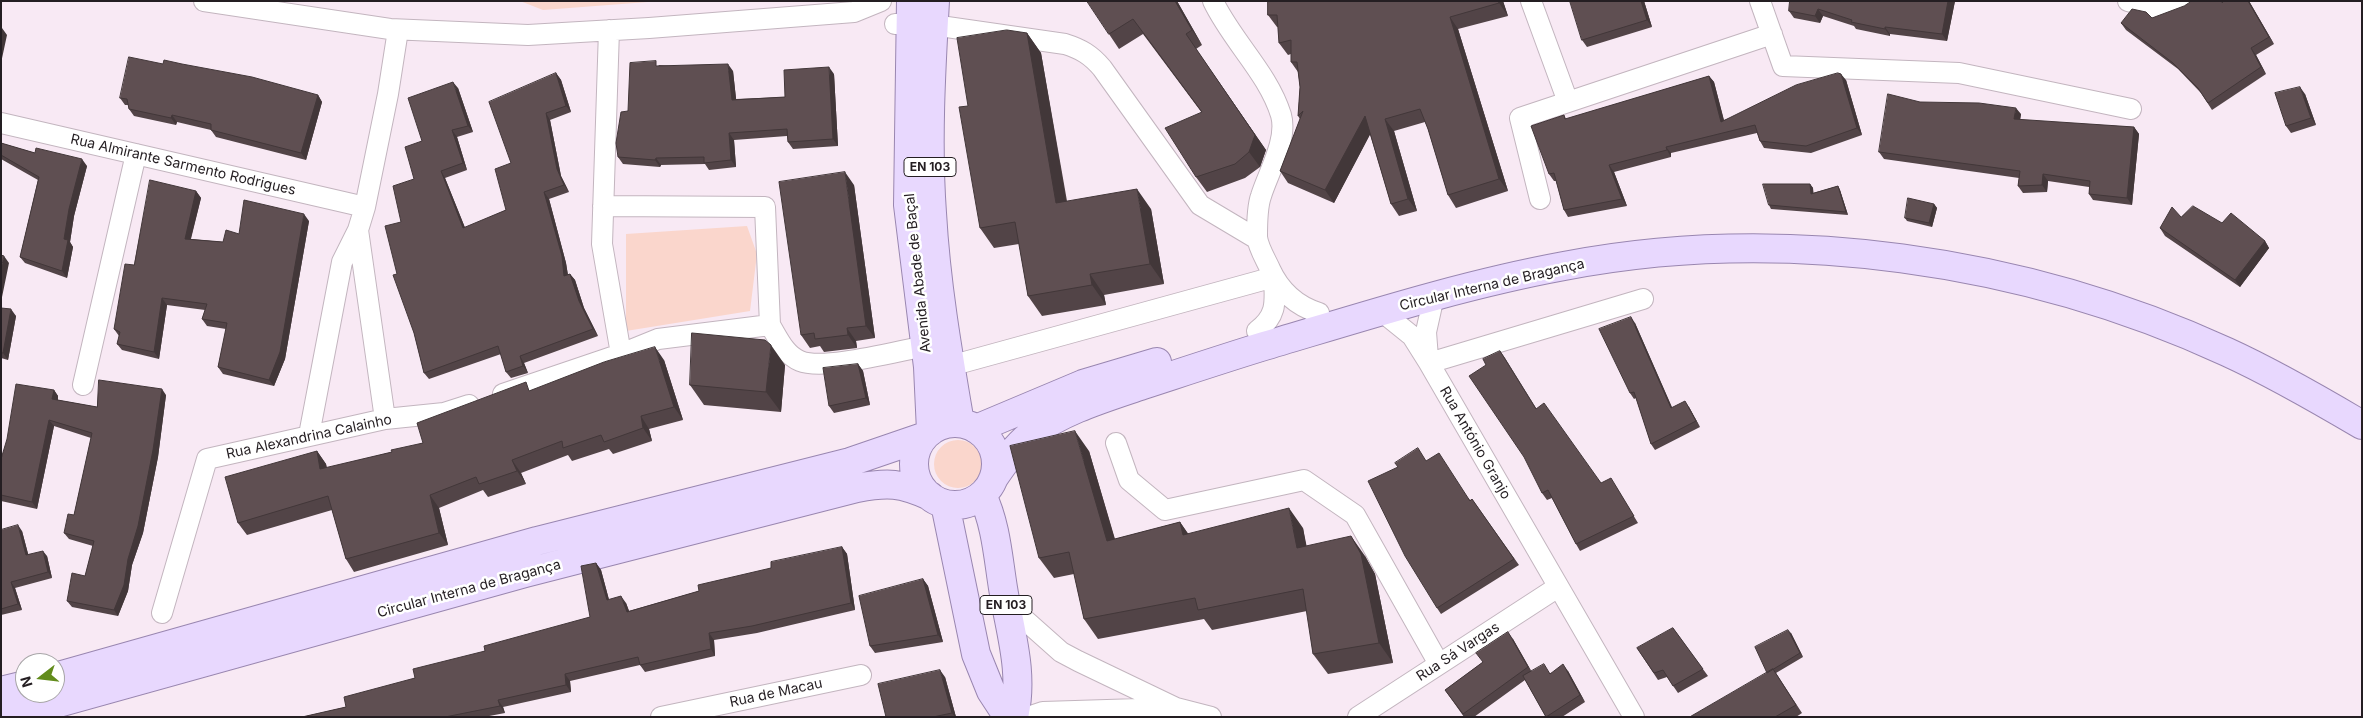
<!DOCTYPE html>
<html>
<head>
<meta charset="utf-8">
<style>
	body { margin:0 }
	#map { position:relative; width:2363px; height:718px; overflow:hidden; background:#f8e9f4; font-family:Inter,sans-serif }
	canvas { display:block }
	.frame { position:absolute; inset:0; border:2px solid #241e22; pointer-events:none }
	.north { position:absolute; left:15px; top:653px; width:50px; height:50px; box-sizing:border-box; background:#fff; border:1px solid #a7a5a7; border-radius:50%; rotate:254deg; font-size:14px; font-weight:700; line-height:20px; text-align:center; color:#241e22 }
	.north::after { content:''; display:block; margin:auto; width:18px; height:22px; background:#628c1c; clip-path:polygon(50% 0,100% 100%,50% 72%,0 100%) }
</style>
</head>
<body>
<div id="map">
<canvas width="2363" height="718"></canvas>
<div class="frame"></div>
<div class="north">N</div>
</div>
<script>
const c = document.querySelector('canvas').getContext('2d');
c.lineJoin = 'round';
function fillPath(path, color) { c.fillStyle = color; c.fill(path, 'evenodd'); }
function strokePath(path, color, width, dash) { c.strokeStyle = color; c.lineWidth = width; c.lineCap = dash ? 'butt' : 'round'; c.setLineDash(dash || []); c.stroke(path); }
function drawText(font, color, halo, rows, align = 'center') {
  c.font = font + ' Inter,sans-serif'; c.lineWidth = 5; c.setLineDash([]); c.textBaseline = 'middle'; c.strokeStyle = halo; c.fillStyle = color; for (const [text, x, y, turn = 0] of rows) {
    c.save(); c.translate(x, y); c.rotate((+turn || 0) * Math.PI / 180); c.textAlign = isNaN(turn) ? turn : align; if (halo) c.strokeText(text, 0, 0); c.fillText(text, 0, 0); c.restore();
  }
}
fillPath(new Path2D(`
	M520 1H661L543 10Z
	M747 226 757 254 750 311 626 331V234Z
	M934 464a24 24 0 1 1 48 0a24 24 0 1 1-48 0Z`), '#fad6cc');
const minor = new Path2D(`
	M204 1 390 29 528 35 649 28 854 12 881 1
	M1213 1C1232 41 1268 73 1281 115 1288 140 1268 173 1261 196 1257 207 1257 225 1257 237 1258 247 1266 260 1270 269 1280 291 1297 306 1319 313
	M1531 1 1568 102
	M1760 1 1783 66 1959 73 2131 109
	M2128 1 2160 9 2185 1
	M895 24 933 25 1065 44C1081 49 1091 55 1102 68L1200 205 1257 239
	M609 30 602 244 621 354
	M1 123 365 207
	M1540 199 1520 118 1772 34
	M358 230 385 419
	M1381 311 1412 336 1429 363
	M770 325C778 338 785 355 800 361 824 371 897 351 926 346
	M1257 331C1278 315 1275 301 1274 277
	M1428 358 1426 332 1434 296
	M950 366 1274 277
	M83 385 136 154
	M503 394 621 354 658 339 770 325 765 207 603 206
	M309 435 342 262 358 230 365 207 388 94 398 30
	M1116 443 1129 480 1165 510 1304 480 1355 515 1439 664
	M1007 598 1016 612 1061 652 1078 661 1176 708 1211 717
	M162 613 207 459 385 419 444 413 469 405
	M661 717 861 675
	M1028 717 1043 712 1171 708
	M1358 717 1558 587
	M1634 717 1429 363 1643 299`);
const primary = new Path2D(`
	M911 1 908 205 928 367 931 431
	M935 1C931 72 927 143 932 213 936 284 948 353 960 423
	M914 464a41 41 0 1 1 82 0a41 41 0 1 1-82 0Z
	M976 429 1083 384 1157 362
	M993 479C1004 463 1015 447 1030 435 1063 410 1105 398 1143 385 1183 372 1222 359 1261 347 1362 317 1461 285 1564 266 1783 224 2025 259 2227 352 2273 373 2318 399 2362 425
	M982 495C996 524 998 557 1003 588 1010 632 1024 672 1014 717
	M945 504 976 654 991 691 1008 717
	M55 677 537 541 850 462 923 437
	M1 691 25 685
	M8 717 525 573 857 488C888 482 901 483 930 496`);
strokePath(minor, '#c3b5bf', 22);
strokePath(primary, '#9986b0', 30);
strokePath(minor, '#fff', 20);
strokePath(primary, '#e8d8fe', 28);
fillPath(new Path2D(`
	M1087 1H1177L1202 45 1196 49 1266 150 1260 167 1245 178 1207 192 1196 177 1202 113 1143 34 1119 49Z
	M1503 1 1508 16 1458 29 1508 191 1456 208 1448 195 1428 129 1425 122 1394 131 1417 211 1399 216 1391 204 1370 134 1334 203 1288 183 1280 171 1300 119 1298 116 1300 87 1298 72 1291 62V54L1288 55 1279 43 1278 27H1277L1268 15Z
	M1570 1H1644L1652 27 1587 47 1582 40Z
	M1790 1H1955L1947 41 1890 34V36L1856 29 1854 26 1823 16 1820 23 1794 18 1789 11Z
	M2224 1H2249L2274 44 2256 55 2266 74 2212 110 2201 93 2178 69 2126 30 2121 23 2152 18 2222 3Z
	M1027 33 1041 53 1067 201 1151 209 1164 284 1104 295 1106 305 1042 316 1028 296 1019 244 994 248 980 228 968 106Z
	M659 65 733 71 736 99 785 97 834 74 838 146 793 149 788 142 787 136 734 140 736 167 709 170 705 164 661 165 660 167 623 164 618 157 628 111Z
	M556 73 561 80 571 112 550 120 561 176 569 192 549 199 566 263 568 275 570 274 575 280 584 308 598 336 524 363 528 373 511 378 506 372 501 354 429 379 424 373 414 333 397 274 401 222 414 179 422 141 458 88 473 132 457 137 467 170 445 178 465 228 506 210 511 163Z
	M1709 76 1714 82 1724 120 1846 80 1862 135 1811 153 1764 148 1760 141 1757 133 1671 153V157L1614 172 1627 206 1568 217 1564 210 1556 181H1554L1549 174 1564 115 1566 119Z
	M2305 94 2316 125 2291 133 2286 126Z
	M318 95 322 102 306 160 216 137 211 130 177 122 176 125 134 116 129 109 128 105H125L120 98Z
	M1920 102 2021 114 2020 120 2134 127 2139 134 2132 205 2093 200 2089 194V187L2048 181 2047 192 2023 193 2018 186 2019 178 1884 159 1879 152Z
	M1 143 35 153 87 166 74 216 70 242 73 247 67 278 25 263 20 257 38 180 1 159Z
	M1810 184 1813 188V193L1838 186 1840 190 1848 215 1771 209 1769 205Z
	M854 185 875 338 856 341 857 348 824 352 820 346 810 348 801 335Z
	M196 191 201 198 191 239 223 242 239 234 309 221 285 359 274 386 223 374 218 367 226 329 207 326 202 319 205 310 167 305 159 359 122 350 117 344 119 336 114 329 134 265Z
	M1934 204 1937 208 1932 227 1907 221 1905 218Z
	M2181 217 2222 223 2265 241 2269 248 2240 287 2165 236 2160 228Z
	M1 308 16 316 8 360 1 358Z
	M1635 323 1672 408 1689 407 1700 427 1655 450 1651 444 1636 398 1634 399 1630 393Z
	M1500 351 1536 409 1601 483 1615 485 1638 523 1580 551 1576 544 1552 498 1547 500 1542 493 1486 365Z
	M664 360 683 420 649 429 652 441 613 454 609 449 572 461 568 455 521 473 526 484 488 497 483 490 439 508 448 545 354 572 346 559 332 510 247 535 238 523 317 451 326 464 327 468 392 452 423 443 532 390Z
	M858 364 863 371 870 405 834 413 829 406Z
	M785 365 781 412 704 405 690 385Z
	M54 390 58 396V400L97 407 166 395 158 457 143 533 132 565 128 591 118 616 72 607 67 601 85 576 93 546 69 539 64 533 74 515 91 438 54 426 37 509 1 501V459Z
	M1089 451 1115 539 1180 522 1188 534 1303 528 1306 546 1365 556 1375 574 1393 663 1328 674 1313 654 1307 611 1212 630 1204 619 1098 639 1084 619 1074 574 1054 578 1039 558Z
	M1427 461 1470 500 1472 499 1519 565 1441 614 1437 608Z
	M1 530 22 531 28 554 47 556 52 578 15 588 22 610 1 615Z
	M842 547 847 554 855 610 757 633 714 640 715 656 645 672 640 665 570 681 571 692 503 707 505 713 484 717H302L346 707 415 678 485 651 590 617 596 563 601 570 609 600 626 603 629 611 699 591 771 568Z
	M923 579 928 586 943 642 875 653 870 646Z
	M1673 628 1708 676 1678 693 1667 677 1658 680 1637 648Z
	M1791 633 1803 657 1776 673 1802 713 1796 717H1690L1767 673Z
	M1513 639 1531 671 1550 673 1568 671 1585 702 1562 717H1546L1525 680 1474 717H1464L1445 690 1483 662Z
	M945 677 956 717H886Z`), '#524447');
fillPath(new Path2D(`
	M1175 1H1177L1202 45 1192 30Z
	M1498 1H1503L1508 16 1499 3Z
	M1641 1H1644L1652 27 1647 20Z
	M1948 1H1955L1947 41 1942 34Z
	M2248 1H2249L2274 44 2269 37Z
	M1818 9 1823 16 1820 23 1815 16Z
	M1450 17 1458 29 1508 191 1499 179Z
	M1885 27 1890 34V36L1885 29Z
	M2 28 7 35 1 63V33Z
	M1027 33 1041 53 1070 223 1056 203Z
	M2251 48 2256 55 2266 74 2261 67Z
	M1196 49 1266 150 1260 167 1249 152Z
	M728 64 733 71 737 107 732 100Z
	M829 67 834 74 838 146 833 139Z
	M556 73 561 80 571 112 566 106Z
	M1841 74 1846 80 1862 135 1857 128Z
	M1709 76 1714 82 1726 129 1721 122Z
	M453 82 458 88 473 132 468 126Z
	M2300 87 2305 94 2316 125 2311 118Z
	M318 95 322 102 306 160 301 153Z
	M2016 108 2021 114 2019 126 2014 119Z
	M546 113 550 120 561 176 569 192 564 185 557 169Z
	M172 115 177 122 176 125 171 118Z
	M1365 116 1373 129 1334 203 1325 190Z
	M1385 119 1394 131 1417 211 1408 199Z
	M2134 127 2139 134 2132 205 2127 198Z
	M452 130 457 137 467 170 463 163Z
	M729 133 734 140 736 167 731 160Z
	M1666 147 1671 153V157L1667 150Z
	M656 158 661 165 660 167 655 160Z
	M82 159 87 166 74 216 70 242 73 247 67 278 62 271 64 239 69 209Z
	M1609 165 1614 172 1627 206 1622 199Z
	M441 171 445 178 468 235 463 228Z
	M845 172 854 185 875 338 866 326Z
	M2043 174 2048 181 2047 192 2042 185Z
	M1810 184 1813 188 1814 197 1811 194Z
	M1838 186 1840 190 1848 215 1846 212Z
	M1137 189 1151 209 1164 284 1150 264Z
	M196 191 201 198 189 245 185 239Z
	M544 192 549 199 566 263 569 282 564 276Z
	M1934 204 1937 208 1932 227 1929 223Z
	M304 214 309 221 285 359 274 386 269 380Z
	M2265 241 2269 248 2240 287 2235 280Z
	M4 256 9 263 1 302V269Z
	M570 274 575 280 584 308 598 336 593 329 579 301Z
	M1090 274 1104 295 1106 305 1092 285Z
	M162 298 167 305 159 359 154 352Z
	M11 309 16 316 8 360 3 353Z
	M1631 317 1635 323 1675 414 1671 408Z
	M847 328 856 341 857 348 848 335Z
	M771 345 785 365 781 412 766 392Z
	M655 347 664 360 683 420 674 407Z
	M1500 351 1505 358 1541 416 1536 409Z
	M520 356 524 363 528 373 523 366Z
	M858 364 863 371 870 405 866 398Z
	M162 389 166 395 158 457 143 533 132 565 128 591 118 616 114 610Z
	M54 390 58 396 57 406 52 399Z
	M1685 401 1689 407 1700 427 1696 421Z
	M641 416 649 429 652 441 643 428Z
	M49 420 54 426 37 509 32 502Z
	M1075 431 1089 451 1121 561 1107 541Z
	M317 451 326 464 329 482 320 469Z
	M512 460 521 473 526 484 517 471Z
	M430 495 439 508 448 545 439 533Z
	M1289 508 1303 528 1311 568 1297 548Z
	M1180 522 1194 542 1183 535Z
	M18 525 22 531 30 561 26 555Z
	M1351 536 1365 556 1375 574 1393 663 1379 643Z
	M842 547 847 554 855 610 851 603Z
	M43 551 47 556 52 578 48 572Z
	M596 563 601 570 611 607 607 600Z
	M923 579 928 586 943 642 938 635Z
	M11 582 15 588 22 610 18 604Z
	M621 596 626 603 632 619 627 612Z
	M1788 630 1791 633 1803 657 1800 653Z
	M1508 632 1513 639 1533 674 1528 667Z
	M709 633 714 640 715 656 711 649Z
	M1563 664 1568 671 1585 702 1580 695Z
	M940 670 945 677 956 717H955L952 713Z
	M565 674 570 681 571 692 566 685Z
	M498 700 503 707 505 713 500 706Z`), '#423739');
const building = new Path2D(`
	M1087 1H1175L1192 30 1186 34 1255 135 1249 152 1235 164 1196 177 1165 128 1202 112 1133 19 1109 34Z
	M1268 1H1498L1499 3 1450 17 1499 179 1448 195 1428 129 1420 109 1385 119 1408 199 1391 204 1365 116 1325 190 1280 171 1303 111 1298 116 1300 87 1297 62H1291V40L1279 43 1277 15H1268Z
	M1570 1H1641L1647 20 1582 40Z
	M1790 1H1948L1942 34 1885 27V29L1851 22 1852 20 1818 9 1815 16 1789 11Z
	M2192 1H2221L2222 3 2224 1H2248L2269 37 2251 48 2261 67 2208 103 2198 88 2173 63 2121 23 2132 9 2146 12 2152 18 2184 6Z
	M1007 30 1027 33 1056 203 1137 189 1150 264 1090 274 1092 285 1028 296 1015 222 980 228 959 107 968 106 957 38Z
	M129 57 163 64 164 60 182 64 252 77 318 95 301 153 211 130V124L172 115 171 118 129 109 127 99 120 98Z
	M656 61V66L728 64 732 100 785 97 784 70 829 67 833 139 788 142 787 129 729 133 731 160 704 163V157L656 158 655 160 618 157 616 143 621 112 628 111 630 63Z
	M556 73 566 106 546 113 557 169 564 185 544 192 562 256 564 276 570 274 579 301 593 329 520 356 523 366 506 372 498 346 424 373 414 333 393 275 397 274 385 226 401 222 393 186 414 179 405 147 422 141 408 98 453 82 468 126 452 130 463 163 441 171 463 228 506 210 495 169 511 163 489 102Z
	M1838 73 1841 74 1857 128 1806 146 1760 141 1755 125 1666 147 1667 150 1609 165 1622 199 1564 210 1554 173 1549 174 1531 126 1564 115 1565 119 1709 76 1721 122 1796 85Z
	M2300 87 2311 118 2286 126 2275 93Z
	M1888 94 1920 102 1979 103 2016 108 2014 119 2134 127 2127 198 2089 194 2090 181 2043 174 2042 185 2018 186 2020 171 1879 152Z
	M1 143 35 153 36 148 82 159 69 209 64 239 68 240 62 271 20 257 39 177 1 155Z
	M845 172 866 326 847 328 848 335 815 339 814 333 801 335 779 182Z
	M150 180 196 191 185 239 223 242 226 230 239 234 244 200 304 214 280 352 269 380 218 367 227 323 202 319 207 304 162 298 154 352 117 344 120 332 114 329 125 264 134 265Z
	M1763 184H1810L1811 194 1838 186 1846 212 1769 205Z
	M1908 198 1934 204 1929 223 1905 218Z
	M2193 206 2222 223 2231 213 2265 241 2235 280 2160 228 2172 207 2181 217Z
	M1 255 4 256 1 269Z
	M1 308 11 309 3 353H1Z
	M1631 317 1671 408 1685 401 1696 421 1651 444 1634 392 1630 393 1599 329Z
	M692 333 765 340 771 345 766 392 690 385Z
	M655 347 674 407 641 416 643 428 604 442 601 435 563 448 562 441 512 460 517 471 479 484 476 477 430 495 439 533 346 559 328 496 238 523 225 477 317 451 320 469 392 452 391 450 423 443 417 423 526 382 529 391 604 362Z
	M1500 351 1536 409 1544 403 1601 483 1611 478 1634 516 1576 544 1548 490 1542 493 1524 457 1469 376 1486 365 1483 359Z
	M858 364 866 398 829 406 823 368Z
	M99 380 162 389 153 450 138 526 128 559 124 585 114 610 67 601 72 573 85 576 94 541 64 533 68 514 74 515 92 433 49 420 32 502 1 495V459L7 439 16 384 54 390 52 399 97 407Z
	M1075 431 1107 541 1180 522 1183 535 1289 508 1297 548 1351 536 1361 554 1379 643 1313 654 1303 589 1198 610 1195 598 1084 619 1069 552 1039 558 1010 446Z
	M1418 448 1426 461 1439 453 1470 501 1472 499 1514 559 1437 608 1405 556 1368 481 1398 467 1395 463Z
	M18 525 26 555 43 551 48 572 11 582 18 604 1 609V530Z
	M842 547 851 603 752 626 709 633 711 649 640 665 638 657 565 674 566 685 498 700 500 706 445 717H302L346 707 344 697 415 678 413 669 485 651 484 646 590 617 581 566 596 563 607 600 621 596 627 612 699 591 698 585 771 568V562Z
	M923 579 938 635 870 646 859 596Z
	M1673 628 1703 669 1673 686 1663 670 1654 673 1637 648Z
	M1788 630 1800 653 1767 673 1755 647Z
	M1508 632 1528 667 1463 714 1445 690 1483 662 1476 653Z
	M1544 664 1550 674 1563 664 1580 695 1546 717 1523 676Z
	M1773 669 1796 705 1775 717H1690Z
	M940 670 952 713 933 717H886L878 684Z`);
fillPath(building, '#5f4f52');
strokePath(building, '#423739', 1);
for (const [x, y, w] of [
	[930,167,52],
	[1006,605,52]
]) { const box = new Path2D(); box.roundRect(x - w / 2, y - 9.5, w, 19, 4); c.fillStyle = '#fff'; c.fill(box); strokePath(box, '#241e22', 1); }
drawText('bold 12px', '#241e22', null, [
	["EN 103",930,167],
	["EN 103",1006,605]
]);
drawText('14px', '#241e22', '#fff', [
	["Rua Almirante Sarmento Rodrigues",183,165,13],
	["Avenida Abade de Baçal",918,273,-96],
	["Circular Interna de Bragança",1492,285,-13],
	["Rua Alexandrina Calainho",309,437,-12],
	["Rua António Granjo",1475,443,60],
	["Circular Interna de Bragança",469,589,-15],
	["Rua Sá Vargas",1458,652,-33],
	["Rua de Macau",776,693,-12]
]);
</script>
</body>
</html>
